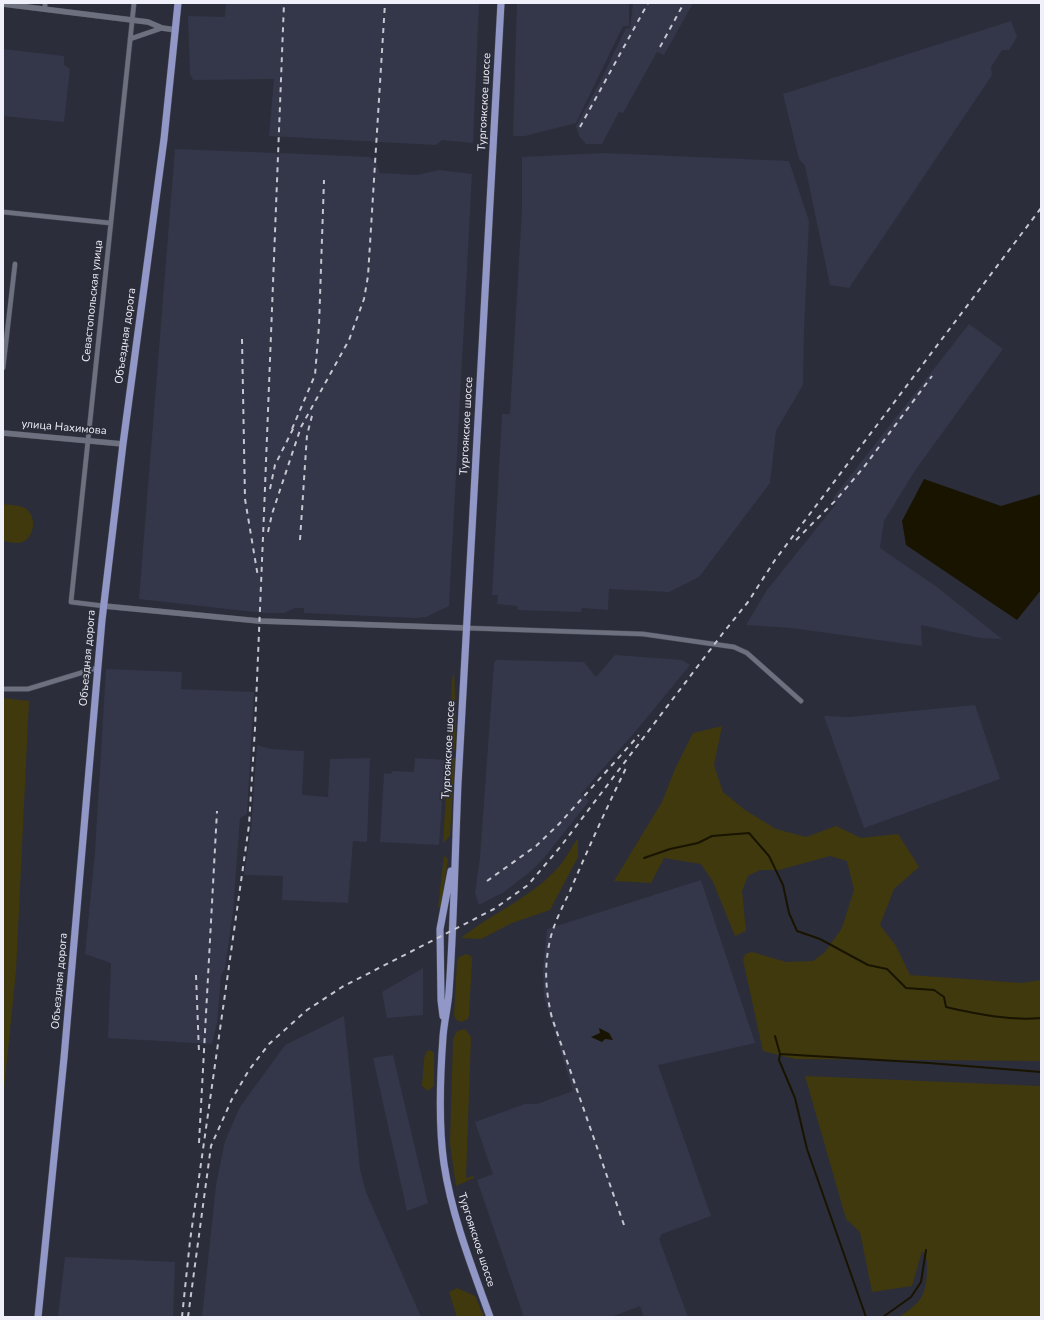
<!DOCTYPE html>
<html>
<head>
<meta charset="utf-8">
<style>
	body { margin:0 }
	#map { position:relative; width:1044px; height:1320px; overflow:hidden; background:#2b2d3a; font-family:"Nunito Sans",sans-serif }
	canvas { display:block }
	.frame { position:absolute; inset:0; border:4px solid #eff0f9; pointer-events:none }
</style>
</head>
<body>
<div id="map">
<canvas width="1044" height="1320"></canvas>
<div class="frame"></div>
</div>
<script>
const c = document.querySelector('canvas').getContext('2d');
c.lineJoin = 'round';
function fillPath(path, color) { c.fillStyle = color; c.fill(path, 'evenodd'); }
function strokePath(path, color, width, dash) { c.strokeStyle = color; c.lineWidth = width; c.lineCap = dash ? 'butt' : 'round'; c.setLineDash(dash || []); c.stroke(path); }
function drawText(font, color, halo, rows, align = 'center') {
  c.font = font + ' "Nunito Sans",sans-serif'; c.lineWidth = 3.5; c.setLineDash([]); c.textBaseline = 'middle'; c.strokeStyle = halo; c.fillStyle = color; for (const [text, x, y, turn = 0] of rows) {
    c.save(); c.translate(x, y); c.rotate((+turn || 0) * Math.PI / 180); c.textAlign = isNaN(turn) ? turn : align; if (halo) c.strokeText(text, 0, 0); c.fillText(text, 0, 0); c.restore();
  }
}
fillPath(new Path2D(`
	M226 3H479L473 143 442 140 436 145 269 136 274 79 193 80 190 74 188 16 225 17Z
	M517 3H629V26H623L576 123 525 136H513Z
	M633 3H693L664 55 657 52 623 113 619 112 602 144H586L579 136 576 126 600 82 626 28 630 29Z
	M1011 21 1017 37 1009 50H1002L991 67 992 75 849 288 830 285 805 166 799 159 783 94Z
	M3 49 64 56V65L70 69 64 122 3 116Z
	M175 149 276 153V155L279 153 369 157 376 161 380 173 417 175 439 170 472 174 449 606 426 617 415 618 304 613V608H295L284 613H263L139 599Z
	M603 153 789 161 809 221 804 329 803 385 776 431 770 483 699 577 669 592 609 589 608 610 582 608 581 612 518 610 517 606 497 604 498 595H492L502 414H510L522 210V157Z
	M969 324 1003 349 914 472 884 521 880 548 937 587 1002 639 980 638 921 625 922 646 791 628 746 625 767 590 836 504 833 498Z
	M615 655 682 660 690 665 640 726 581 794 589 801 544 858 530 872 504 892 479 905 475 893 480 858 494 663 496 660 584 662 596 677Z
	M106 669 182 672 181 689 254 692 247 814 240 818 233 912 225 968 221 976 217 1023 212 1044 108 1038 111 963 85 954 95 852Z
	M975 705 1000 779 864 828 824 716 849 717Z
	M257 745 271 749 304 751 302 795 328 797 330 759 370 758 367 842 353 841 348 903 282 900 283 876 244 875 251 829Z
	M415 758 445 760 439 845 380 842 384 773 391 774 392 771 414 772Z
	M701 880 755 1043 658 1065 711 1216 662 1234 659 1239 688 1317H644L640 1306 611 1317H524L477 1180 493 1174 475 1122 525 1104H537L573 1091 544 997 543 970 547 929Z
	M423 968V1015L387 1018 382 992Z
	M344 1016 360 1169 366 1192 421 1317H202L216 1185 225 1141 240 1107 285 1045Z
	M393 1055 428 1203 407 1211 373 1058Z
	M65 1257 175 1262 173 1317H58Z`), '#34374a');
fillPath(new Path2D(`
	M3 504C10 505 19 505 25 508 38 517 35 540 19 543 14 543 8 542 3 541Z
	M454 670 456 720 455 750H449L452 680Z
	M3 698 29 701 16 971 3 1099Z
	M722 726 714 765 723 792 745 810 776 829 806 837 836 826 861 838 898 834 919 867 894 889 880 925 896 946 910 975 1022 983 1041 980V1061L795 1059 763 1051 743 960 745 954 752 952 786 962 813 961 825 952 842 928 854 890 847 861 830 856 779 870H760L748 876 742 891 746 931 735 936 713 882 701 864 664 858 651 883 614 881 662 802 675 769 693 733Z
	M448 758H455L450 836 443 843Z
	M578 838V857L550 910 512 923 481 939 461 938C491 914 528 899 555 871 564 862 571 848 578 838Z
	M444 856 448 859 441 906 438 908Z
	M466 954 471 956 472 960 469 1015 468 1019 461 1022 456 1020 454 1015 457 960 459 957Z
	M465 1029 471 1037 466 1178 474 1176V1178L456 1186 450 1144 453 1039 457 1031Z
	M430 1050 434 1053V1086L428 1091 422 1086 424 1059 426 1052Z
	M805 1076 1041 1086V1317H899C920 1303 926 1297 927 1271 927 1262 928 1258 922 1251L912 1286 872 1292 860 1232 846 1219Z
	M457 1288 475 1296 484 1317H457L449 1292Z`), '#40390e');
fillPath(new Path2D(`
	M924 479 1001 506 1041 494V590L1017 620 906 545 902 521Z
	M599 1028 609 1033 613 1040 605 1039 602 1042 591 1037 600 1033Z`), '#191400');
strokePath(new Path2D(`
	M644 858 670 849 698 843 712 836 749 833 769 856 783 885 789 913 797 931 820 939 868 965 887 969 906 988 934 990 944 997 946 1007C977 1014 1009 1021 1041 1018
	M775 1036 780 1054 929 1063 1041 1072
	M780 1054 779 1060 795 1098 807 1149 866 1317
	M883 1317 911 1297 921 1282 926 1250`), '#191400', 2);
const minor = new Path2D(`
	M45 8V3
	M130 39 162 28
	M3 212 110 223
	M3 368 15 264
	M104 606 71 602 134 3
	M466 628 643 634 734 647 747 653 801 701
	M3 689H28L97 668`);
const tertiary = new Path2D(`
	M3 4 148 22 162 28 176 30
	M3 433 123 444
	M104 606 259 621 466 628`);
const primary = new Path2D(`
	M443 1016 441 1000 440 929 451 871
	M38 1317 64 1058 102 620 123 444 164 139 178 3
	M490 1317C472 1267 452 1217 444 1164 438 1123 440 1078 443 1037 444 1022 448 1007 449 992 454 922 455 853 458 783L501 3`);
strokePath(minor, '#484a55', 5.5);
strokePath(tertiary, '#484a55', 6);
strokePath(primary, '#484a55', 8);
strokePath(minor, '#6d707f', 4.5);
strokePath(tertiary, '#6d707f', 5.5);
strokePath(primary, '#9198c8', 7);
strokePath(new Path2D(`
	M660 47 684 3
	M580 127 648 3
	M242 339 245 499 258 577
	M292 429 315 375 319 326 324 180
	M270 489 275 465 295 425
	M268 532 272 514 301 427 349 340 364 299 368 276 385 3
	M300 540 307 435 313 412
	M796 540 836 500 864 467 932 376
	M487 881 536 846 559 824 639 735
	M196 975 199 1053
	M199 1143 217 811
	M624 1225 552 1018C546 993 544 970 549 945 552 927 562 908 570 891 588 849 607 807 627 766
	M182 1317 190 1241 249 825 255 728 264 513 284 3
	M188 1317 211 1146 232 1099 249 1070 269 1044 307 1010 342 987 494 909 528 885 561 846 723 633 748 602 775 560 1041 208`), '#c5c6d0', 2, [5, 5]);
drawText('11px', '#eff0f9', '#2b2d3a', [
	["Тургоякское шоссе",485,102,-87],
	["Севастопольская улица",93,301,-84],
	["Объездная дорога",126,336,-82],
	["Тургоякское шоссе",467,426,-87],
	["улица Нахимова",64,428,5],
	["Объездная дорога",88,658,-85],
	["Тургоякское шоссе",449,750,-87],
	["Объездная дорога",60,981,-85],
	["Тургоякское шоссе",476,1240,72]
]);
</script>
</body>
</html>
